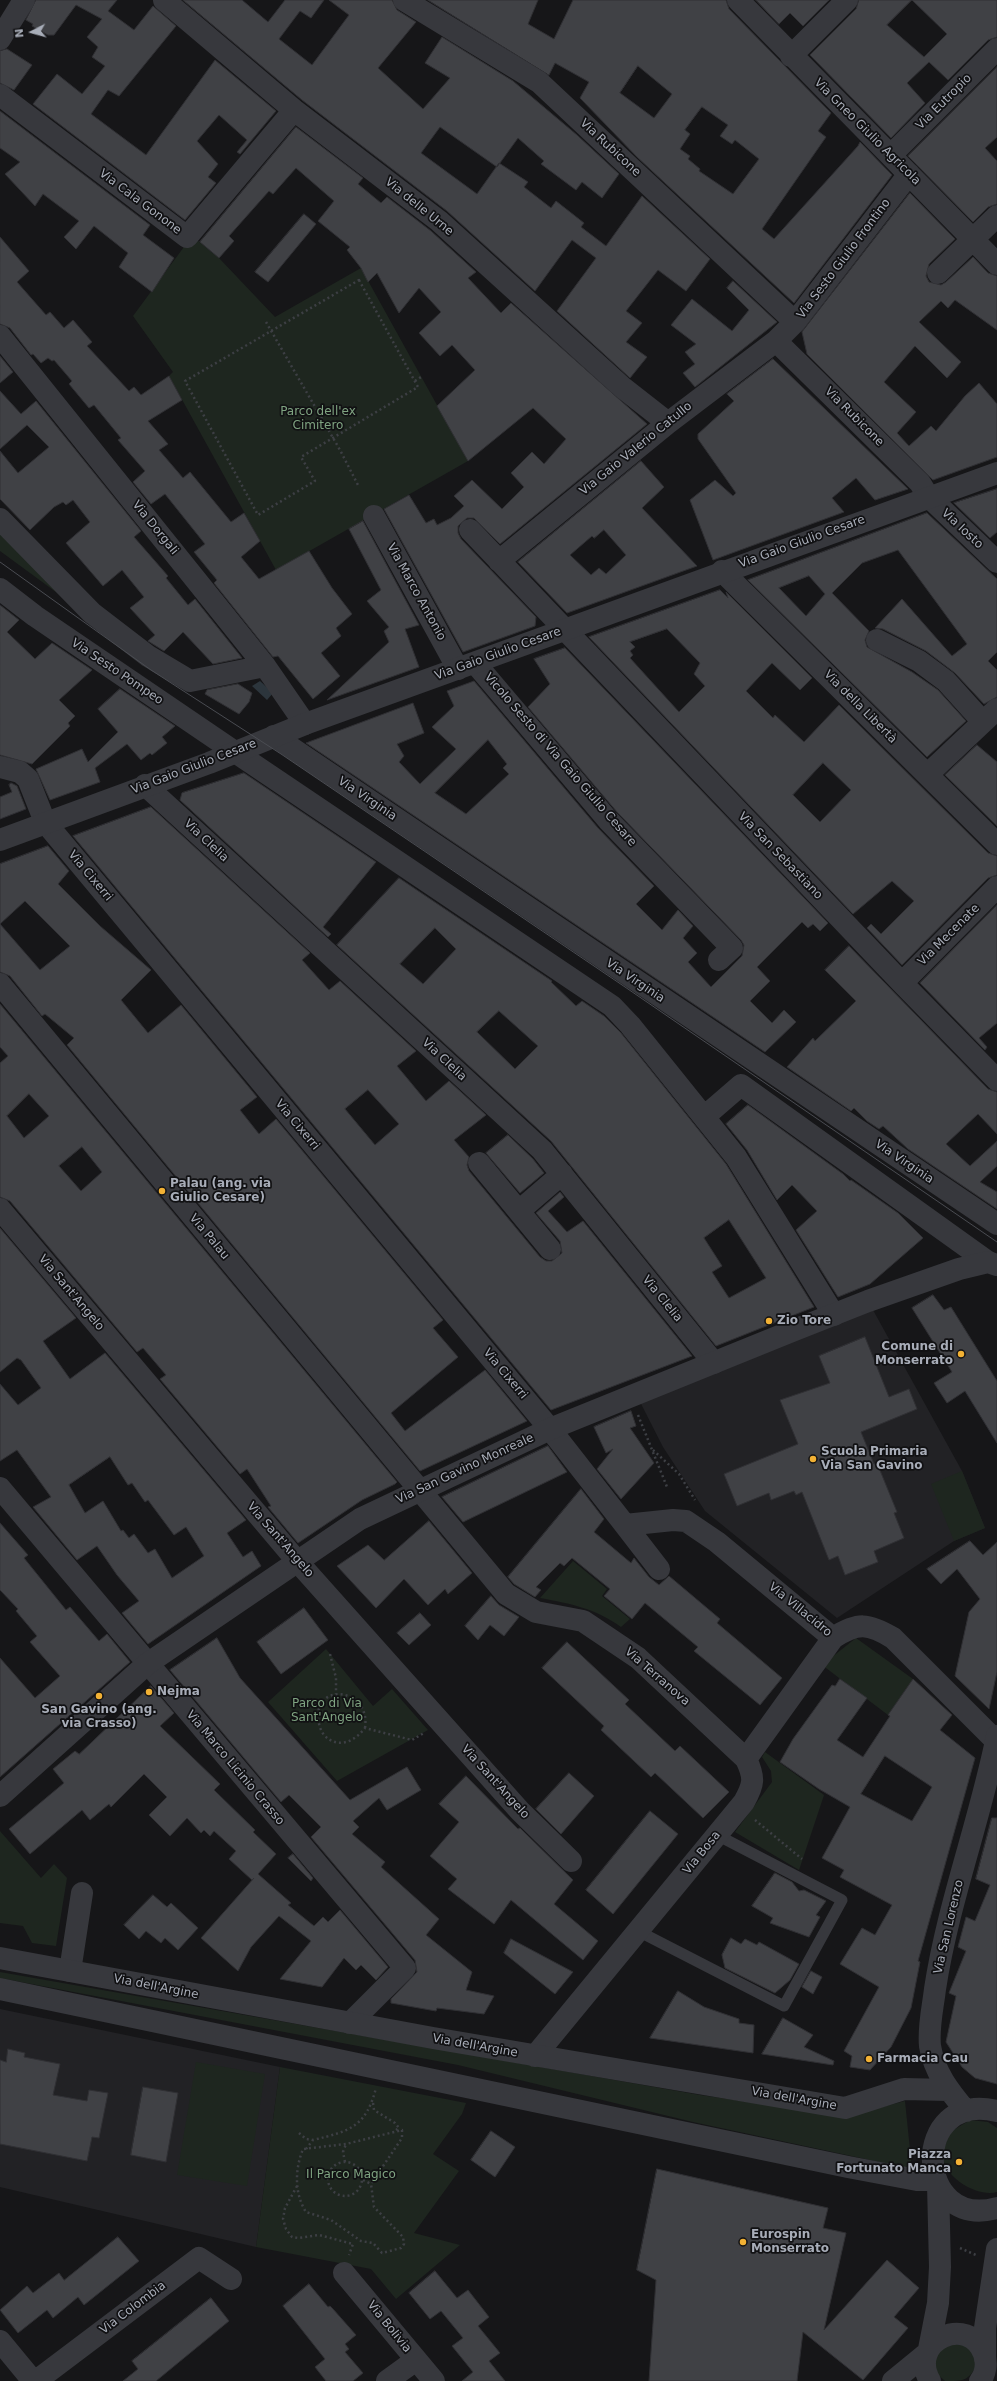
<!DOCTYPE html>
<html>
<head>
<meta charset="utf-8">
<style>
	body { margin:0 }
	#map { position:relative; width:997px; height:2381px; overflow:hidden; background:#161618; font-family:"DejaVu Sans",sans-serif }
	canvas { display:block }
	.north { position:absolute; left:12px; top:12px; width:40px; height:40px; -webkit-text-stroke:3px #111113; paint-order:stroke; rotate:264deg; font-size:11px; font-weight:700; line-height:16px; text-align:center; color:#a8adb8 }
	.north::after { content:''; display:block; margin:auto; width:14px; height:18px; background:#a8adb8; clip-path:polygon(50% 0,100% 100%,50% 72%,0 100%) }
</style>
</head>
<body>
<div id="map">
<canvas width="997" height="2381"></canvas>
<div class="north">N</div>
</div>
<script>
const c = document.querySelector('canvas').getContext('2d');
c.lineJoin = 'round';
function fillPath(path, color) { c.fillStyle = color; c.fill(path, 'evenodd'); }
function strokePath(path, color, width, dash) { c.strokeStyle = color; c.lineWidth = width; c.lineCap = dash ? 'butt' : 'round'; c.setLineDash(dash || []); c.stroke(path); }
function drawText(font, color, halo, rows, align = 'center') {
  c.font = font + ' "DejaVu Sans",sans-serif'; c.lineWidth = 3.5; c.setLineDash([]); c.textBaseline = 'middle'; c.strokeStyle = halo; c.fillStyle = color; for (const [text, x, y, turn = 0] of rows) {
    c.save(); c.translate(x, y); c.rotate((+turn || 0) * Math.PI / 180); c.textAlign = isNaN(turn) ? turn : align; if (halo) c.strokeText(text, 0, 0); c.fillText(text, 0, 0); c.restore();
  }
}
fillPath(new Path2D(`
	M868 1301 962 1471 985 1528 954 1541 837 1618 705 1511 663 1447 636 1394Z
	M0 2009 280 2067 256 2247 0 2187Z`), '#222225');
fillPath(new Path2D(`
	M192 236 219 258 275 317 361 268 468 461 276 570 169 376 173 372 133 316Z
	M0 528 79 609 0 551Z
	M962 1471 985 1528 954 1541 931 1484Z
	M573 1561 607 1589 602 1596 630 1619 621 1627C594 1608 572 1604 540 1598Z
	M856 1638 913 1679 888 1715 822 1665Z
	M326 1649 373 1706 392 1689 428 1730 337 1781 268 1702Z
	M765 1752 824 1795 799 1870 735 1832 772 1782 771 1771 762 1757Z
	M0 1831 41 1878 54 1864 67 1878 56 1946 32 1943 23 1926 0 1923Z
	M0 1972 700 2095 847 2116 905 2101 912 2169 693 2122 458 2065 0 1978Z
	M196 2062 265 2074 247 2186 177 2175Z
	M280 2067 466 2103 462 2114 433 2154 459 2171 414 2233 460 2245 396 2299 371 2269 256 2247Z
	M970 2120 988 2122 997 2128V2192C979 2197 950 2181 944 2162 941 2152 947 2141 950 2132Z
	M947 2342 970 2346 977 2365C968 2381 964 2381 945 2381L937 2374 934 2358Z`), '#1e261f');
fillPath(new Path2D(`
	M260 681 273 693 267 700 252 686Z`), '#2c353c');
const building = new Path2D(`
	M36 0H117L108 11 134 30 153 6 176 26 119 96 108 90 91 114 146 155 215 60 276 111 240 154 237 152 247 140 219 115 197 141 218 164 208 177 216 183 185 220 33 104 57 74 82 94 105 66 92 57 98 47 87 37 102 19 76 5 54 35H48L32 26 33 24 26 20Z
	M183 0H242L268 22 285 0H324L311 18 300 11 279 39 312 65 349 15 329 0H392L397 10 416 22 378 68 423 109 450 78 425 63 442 37 513 81 577 135 619 174 602 198 582 182 576 190 541 164 544 161 518 138 497 167 440 127 421 153 477 194 499 163 528 182 524 187 551 208 556 201 584 223 581 227 606 246 642 196 710 259 686 291 658 270 626 311 642 323 626 342 647 357 630 378 557 311 596 258 572 240 535 291 447 211 302 100Z
	M428 0H538L528 24 554 39 573 0H726L729 9 831 113 818 131 826 137 762 229 774 239 858 146 860 142 892 175 794 303 637 157 580 98 589 82 555 63 549 75ZM638 66 672 94 654 118 620 93ZM702 107 728 125 720 136 732 144 735 140 759 159 733 194 699 171 700 169 688 159 690 156 680 149 690 134 685 130Z
	M756 0H829L803 26 790 13 779 24Z
	M859 0H997V37L988 40 948 80 929 62 907 83 925 103 891 138 810 55 856 9ZM912 0 947 34 924 57 887 25Z
	M7 49 32 65 14 90 0 83V51Z
	M997 67V137L985 148 997 161V204L988 207 973 222 908 156Z
	M0 111 150 225 143 235 174 258 152 292 119 267 128 253 94 226 76 249 64 237 79 221 43 194 35 206 5 174 20 162 0 148Z
	M296 127 363 178 358 184 381 203 387 197 431 231 476 272 468 278 501 313 511 303 647 424 500 544 474 518H467L458 526V533L461 539 536 617 535 626 463 652 384 509 409 495 426 523 434 519 437 525 451 518 464 506 454 496 472 480 502 509 524 487 511 473 532 452 544 464 566 439 533 408 468 461 437 406 475 370 452 345 440 356 419 333 441 312 419 288 399 313 377 273 368 282 361 268 347 250 350 247 318 221 334 201 296 168 273 194 269 191 229 236 234 241 219 258 200 242Z
	M910 193 955 239 929 264 926 276 929 282 941 285 946 282 973 257 988 273 997 276V330L955 300 948 308 941 301 919 322 961 362 947 378 915 346 884 382 916 412 897 433 909 446 931 426 936 431 965 396 979 383 997 404V457L933 480 807 354 802 332Z
	M304 214 316 224 268 282 255 272Z
	M0 237 29 271 17 282 46 315 50 312 64 328 73 320 92 342 87 346 129 391 134 387 141 395 169 376 182 400 148 421 168 444 159 450 183 478 190 472 231 522 244 513 260 541 241 557 259 579 309 551 332 588 352 614 336 628 341 636 321 653 340 676 313 699 278 656 273 657 214 583 217 580 194 552 205 544 165 494 151 504 133 482 145 471 118 440 121 438 94 405 89 408 69 384 72 381 54 360 52 361 48 358 41 363 33 354 31 355 10 328 0 324Z
	M733 281 777 322 695 387 683 373 695 364 685 352 696 344 671 325 692 299 732 331 749 310 727 288Z
	M0 356 13 372 0 383Z
	M773 359 908 489 875 500 856 478 832 498 844 512 713 560 690 500 715 480 733 496 736 493 698 439V434L734 401 727 394Z
	M0 391 21 414 36 401 141 531 134 537 168 576 166 578 188 605 195 599 242 658 213 664 183 632 164 651 148 641 155 635 130 608 144 597 122 570 103 586 66 543 90 522 73 500 66 505 63 502 54 507 30 530 0 499V451L18 473 49 447 27 425 0 449Z
	M641 461 664 487 642 508 697 566 567 613 518 562ZM604 530 626 555 606 574 599 568 591 575 570 555 592 536 594 538Z
	M997 489V532L990 538 954 503Z
	M927 513 997 579V652L988 661 997 670V697L984 704 955 673 926 651 883 629 875 628 902 599 952 656 967 644 898 550 862 563 832 593 869 631 865 640 867 647 912 672 938 690 966 721 927 757 748 580ZM809 576 825 594 806 616 779 588Z
	M363 521 419 625 405 629 419 667 327 700 389 642 384 631 389 627 367 601 381 590 349 529Z
	M720 590 728 598 726 592 812 678 800 690 772 663 746 691 773 718 775 715 804 742 839 705 988 853 997 856V875L988 878 902 965 867 928 871 924 881 934 914 901 892 881 853 914 589 637ZM667 629 700 663 694 674 705 686 679 712 630 658 633 655 630 651 635 647 630 642ZM823 763 851 790 820 822 793 795Z
	M0 605 19 620 7 632 35 659 52 643 92 670 59 700 75 716 68 723 70 726 32 764 0 755Z
	M565 648 828 923 820 931 813 924 808 928 802 922 757 967 770 981 750 1001 772 1023 784 1010 796 1022 765 1052 306 743 413 703 424 733 397 744 404 756 399 762 420 784 456 749 432 727 454 706 447 691 474 681 598 828 654 886 636 904 662 930 678 910 693 926 683 938 697 953 688 962 711 987 742 956 744 945 741 940 617 812 528 707 550 684 534 659ZM488 740 507 764 503 768 509 774 466 814 435 793Z
	M238 684 252 693 249 702 239 714 205 694 207 690Z
	M120 689 175 726 162 737 167 743 152 755 150 753 141 760 127 744 95 768 100 782 50 800 36 769 82 749 88 762 118 732 98 709Z
	M977 745 997 762V826L945 775Z
	M244 773 376 862 323 927 331 934 328 937 180 800 182 793Z
	M11 783 17 786 26 809 0 819V797L12 792 9 785Z
	M151 807 310 953 302 960 329 990 340 981 416 1051 397 1066 426 1101 449 1081 486 1115 454 1140 469 1157 467 1165 469 1171 540 1257 546 1261H552L562 1253 560 1241 536 1213 560 1192 564 1197 548 1211 567 1232 583 1221 692 1356 551 1410 73 836ZM368 1090 399 1124 375 1145 345 1109Z
	M48 846 69 871 58 884 100 926 151 970 121 1000 148 1033 181 1005 257 1097 240 1110 259 1134 276 1119 443 1320 433 1328 458 1357 391 1413 405 1431 485 1370 527 1421 420 1471 67 1045 74 1038 45 1014 42 1016 10 976 0 972V924L40 970 70 946 25 901 0 924V864Z
	M399 878 552 981 551 982 576 1006 582 1001 604 1016 621 1033 726 1164 814 1307 716 1346 551 1141 337 945ZM435 928 456 949 423 984 400 964ZM499 1011 538 1046 515 1069 477 1032ZM729 1220 766 1278 729 1298 712 1272 722 1266 704 1238Z
	M997 905V1023L979 1038 987 1047 985 1050 920 983Z
	M849 946 988 1089 997 1092V1134L978 1114 946 1144 970 1166 997 1141V1166L980 1182 997 1192V1209L908 1149 883 1126 879 1129 867 1121 854 1108 851 1111 787 1067 813 1038 815 1041 856 1001 825 970Z
	M0 1004 397 1482 395 1484 362 1500 298 1543 268 1507 271 1506 247 1469 240 1474 160 1379 166 1375 143 1348 137 1352 10 1201 0 1197V1063L8 1056 0 1047ZM29 1094 49 1116 24 1138 7 1116ZM82 1147 102 1172 81 1191 59 1166Z
	M748 1105 843 1174 850 1181 851 1180 898 1213 923 1238 870 1284 838 1297 796 1230 817 1211 792 1185 777 1200 747 1150 726 1124Z
	M508 1135 533 1159 544 1173 520 1193 486 1153Z
	M0 1228 76 1318 43 1341 70 1379 105 1353 246 1520 227 1533 243 1557 252 1551 261 1566 148 1644 122 1613 139 1601 117 1575 97 1546 77 1560 33 1507 51 1497 17 1450 0 1461V1384L18 1405 41 1388 21 1360 17 1358 0 1372ZM110 1457 128 1485 132 1483 145 1502 148 1500 174 1535 186 1527 204 1556 172 1578 155 1549 148 1553 134 1534 129 1538 123 1530 121 1531 103 1501 85 1513 69 1485Z
	M933 1295 944 1310 951 1307 997 1381V1443L965 1391 947 1403 934 1383 952 1372 912 1308Z
	M865 1337 889 1397 909 1389 917 1409 861 1432 874 1464 877 1463 897 1512 894 1513 904 1538 874 1551 878 1562 845 1575 838 1556 829 1560 802 1492 796 1495 794 1491 771 1500 769 1493 737 1506 724 1474 798 1444 780 1400 830 1383 819 1356Z
	M631 1411 636 1426 630 1428 654 1463 621 1499 597 1469 613 1449 606 1453 594 1427Z
	M548 1446 567 1472 463 1522 442 1497Z
	M581 1489 604 1519 594 1532 631 1563 634 1558 649 1577 659 1585 669 1576 720 1619 717 1623 782 1678 760 1705 694 1651 698 1647 645 1603 632 1619 604 1596 610 1589 572 1558 564 1566 560 1563 536 1587 541 1590 535 1597 514 1584 508 1577Z
	M429 1521 472 1573 448 1594 445 1589 428 1605 404 1579 376 1608 337 1566 368 1545 384 1560Z
	M0 1523 28 1555 24 1558 66 1610 70 1607 99 1641 107 1634 130 1662 0 1777V1658L35 1698 60 1676 30 1642 37 1636 16 1611 18 1609 0 1590Z
	M970 1541 983 1555 997 1542V1672L989 1709 955 1676 969 1612 980 1599 957 1569 941 1584 927 1569Z
	M491 1596 499 1605 519 1617 504 1636 490 1625 478 1640 465 1626Z
	M304 1608 328 1640 281 1674 257 1642Z
	M420 1613 431 1625 409 1645 397 1633Z
	M217 1638 240 1678 350 1800 407 1767 421 1790 387 1810 379 1798 353 1821 359 1827 352 1834 385 1862 381 1867 439 1919 426 1935 472 1972 466 1990 494 1996 484 2014 437 2008 436 2011 391 2003V1999L417 1972 415 1960 311 1837 321 1827 289 1795 281 1802 170 1670Z
	M567 1642 629 1700 625 1704 675 1751 680 1746 729 1792 703 1818 655 1773 651 1777 601 1730 604 1726 542 1668Z
	M840 1679 867 1698 837 1740 863 1757 890 1716 888 1715 913 1679 952 1715 940 1730 975 1758 918 1961 920 1962 911 2008 891 2047 870 2070 850 2067 852 2056 844 2051 879 1987 840 1964 862 1928 875 1935 892 1905 840 1877 844 1870 822 1858 850 1807 819 1789 780 1762 793 1739 832 1685 835 1686ZM885 1756 932 1787 912 1821 861 1794Z
	M151 1686 174 1713 160 1726 220 1784 214 1790 255 1830 253 1832 276 1854 258 1874 291 1903 288 1905 314 1926 323 1917 328 1922 340 1910 388 1967 376 1980 361 1965 356 1970 344 1958 322 1987 280 1979 311 1941 279 1916 251 1947 238 1971 201 1938 254 1878 252 1880 229 1859 236 1851 214 1831 210 1836 204 1830 201 1833 187 1818 170 1836 149 1815 167 1797 144 1774 111 1807 109 1804 90 1820 82 1810 30 1854 9 1829 64 1783 53 1769 75 1751 79 1754Z
	M569 1773 594 1796 561 1834 536 1809Z
	M466 1776 518 1829 520 1828 573 1880 554 1904 598 1941 583 1960 511 1900 494 1924 448 1889 457 1879 430 1856 459 1822 439 1804Z
	M650 1811 678 1834 613 1914 586 1890Z
	M992 1818H997V2084L975 2078 962 2067 946 2042 956 1996 949 1993 966 1951 958 1947 966 1917 975 1921 990 1885 976 1879Z
	M293 1854 313 1878 311 1881 288 1858Z
	M775 1873 792 1882 799 1891 804 1890 826 1901 816 1915 820 1917 809 1937 770 1923 773 1918 752 1906Z
	M153 1895 167 1907 171 1903 198 1928 178 1950 165 1938 161 1943 146 1931 139 1939 124 1925Z
	M731 1938 741 1944 745 1939 757 1945 759 1942 799 1964 790 1980 775 1993 725 1968 722 1955Z
	M511 1939 573 1972 555 1994 504 1953Z
	M811 1971 822 1977 813 1994 802 1987Z
	M678 1991 704 2007 739 2019V2023L754 2025 753 2053 650 2038Z
	M783 2018 813 2035 804 2047 834 2061 833 2065 762 2054Z
	M8 2049 25 2053 24 2057 60 2064 53 2095 87 2101 89 2090 108 2093 99 2138 92 2137 87 2161 0 2144V2060L6 2062Z
	M143 2087 178 2093 166 2162 131 2155Z
	M491 2131 515 2147 495 2177 471 2160Z
	M657 2169 828 2208 823 2228 846 2233 824 2330 887 2260 919 2288 894 2317 908 2328 863 2380 803 2332 797 2381H649L656 2280 637 2270Z
	M118 2237 139 2261 84 2305 78 2297 53 2318 47 2310 18 2333 0 2310 27 2286 33 2293 59 2273 64 2280Z
	M435 2271 457 2298 468 2290 489 2317 478 2326 500 2353 489 2361 505 2381H462L473 2372 452 2346 463 2338 441 2311 430 2319 409 2293Z
	M309 2284 328 2307 330 2306 333 2309 356 2335 345 2344 349 2349 345 2352 363 2373 353 2381H326L315 2367 325 2359 283 2306Z
	M211 2298 229 2321 156 2381H123L138 2369 132 2361Z`);
fillPath(building, '#404145');
strokePath(building, '#303034', 1);
strokePath(new Path2D(`
	M359 280 418 387 301 457 315 481 258 515 185 381Z
	M266 322 340 450 359 487
	M415 381 421 377
	M638 1415 667 1487
	M653 1450 679 1474 695 1500
	M330 1654 336 1678V1694
	M365 1728C371 1690 319 1682 318 1715 318 1722 320 1730 324 1735 338 1750 355 1741 365 1728L412 1740 424 1733
	M755 1820 802 1859
	M373 2103 374 2110 395 2123 399 2128 396 2130
	M402 2130V2138L371 2184 374 2207 403 2237 404 2244 401 2248 382 2253 373 2243 361 2241 331 2220 306 2212C294 2193 295 2169 303 2149L346 2144Z
	M299 2133 306 2139 313 2140C350 2131 366 2127 376 2088
	M306 2149 313 2140
	M328 2179a17 17 0 1 1 34 0a17 17 0 1 1-34 0Z
	M345 2162 343 2152 346 2144
	M363 2180 371 2184
	M297 2186 285 2208 283 2219 286 2229 292 2237 298 2238 319 2235 353 2244 349 2255
	M960 2248 976 2255`), '#3d3f44', 2.5, [2, 3]);
strokePath(new Path2D(`
	M638 1931 784 2006 842 1900 717 1835`), '#37383d', 11);
strokePath(new Path2D(`
	M164 0 294 110 439 221 622 387 668 423
	M404 0 539 82 795 322
	M738 0 997 264
	M0 39 24 0
	M791 56 847 0
	M0 95 187 237 294 110
	M891 155 997 49
	M938 273 997 216
	M0 336 265 666 305 724
	M776 341 920 483 928 496 997 562
	M374 516 458 669
	M0 519 92 613 148 656 190 681 265 666
	M470 530 902 983 997 1080
	M499 561 668 423 776 341 795 322 909 174
	M722 571 997 844
	M0 589 35 616 235 752 612 1006 630 1025 736 1157 834 1315
	M877 640 919 661 946 681 983 722
	M475 663 608 820 732 948 719 960
	M274 736 997 1224
	M0 767 20 772 28 779 45 822 550 1429 625 1525 673 1520 686 1521 717 1542 833 1638
	M928 774 997 709
	M145 785 542 1150 714 1363
	M902 983 997 887
	M0 984 506 1594 536 1612 583 1621 638 1658 746 1759C755 1778 754 1784 744 1802L535 2056
	M704 1117 741 1085 988 1262
	M479 1163 550 1249
	M0 1209 297 1561 520 1811 571 1861
	M519 1211 562 1174
	M0 1488 405 1968 350 2023
	M625 1525 659 1569
	M746 1759 833 1638C858 1622 868 1623 893 1638L997 1742
	M70 1971 82 1893
	M344 2273 434 2381
	M0 2341 33 2381
	M36 2381 199 2258 231 2279
	M387 2381 416 2360`), '#37383d', 22);
strokePath(new Path2D(`
	M0 840 209 763 305 724 997 473
	M0 1796 147 1664 360 1519 550 1429 792 1331 868 1301 959 1269 988 1262 997 1265
	M0 1958 433 2038 845 2108 904 2089 949 2090
	M0 1989 848 2167 917 2180H936
	M966 2111C950 2092 934 2072 930 2046 928 2027 933 2007 935 1989 948 1903 980 1821 997 1736
	M997 2111C909 2090 914 2231 997 2208
	M929 2349 938 2303 940 2267 938 2184
	M985 2359V2328L997 2249
	M893 2381 926 2354
	M930 2381C907 2341 969 2313 984 2354 987 2363 986 2373 980 2381`), '#37383d', 22);
strokePath(new Path2D(`
	M0 562 151 670 281 754 625 987 997 1242`), '#4a4c52', 1);
for (const [x, y, r, color] of [
	[162,1191,4,"#f2b134"],
	[769,1321,4,"#f2b134"],
	[961,1354,4,"#f2b134"],
	[813,1459,4,"#f2b134"],
	[149,1692,4,"#f2b134"],
	[99,1696,4,"#f2b134"],
	[869,2059,4,"#f2b134"],
	[959,2162,4,"#f2b134"],
	[743,2242,4,"#f2b134"]
]) { const dot = new Path2D(); dot.arc(x, y, r, 0, 2 * Math.PI); c.fillStyle = color; c.fill(dot); strokePath(dot, '#111113', 1.5); }
drawText('12px', '#a8adb8', '#111113', [
	["Via Eutropio",944,102,-45],
	["Via Gneo Giulio Agricola",867,132,45],
	["Via Rubicone",610,148,43],
	["Via Cala Gonone",140,202,37],
	["Via delle Urne",419,207,39],
	["Via Sesto Giulio Frontino",844,259,-53],
	["Via Rubicone",854,417,45],
	["Via Gaio Valerio Catullo",636,449,-39],
	["Via Dorgali",155,528,51],
	["Via Iosto",962,529,43],
	["Via Gaio Giulio Cesare",802,542,-20],
	["Via Marco Antonio",416,592,61],
	["Via Gaio Giulio Cesare",498,654,-20],
	["Via Sesto Pompeo",117,672,34],
	["Via della Libertà",860,707,45],
	["Vicolo Sesto di Via Gaio Giulio Cesare",560,760,49],
	["Via Gaio Giulio Cesare",194,767,-21],
	["Via Virginia",367,799,34],
	["Via Clelia",206,841,43],
	["Via San Sebastiano",780,856,46],
	["Via Cixerri",90,876,50],
	["Via Mecenate",949,935,-45],
	["Via Virginia",635,981,34],
	["Via Clelia",444,1060,43],
	["Via Cixerri",297,1125,50],
	["Via Virginia",904,1162,34],
	["Via Palau",209,1237,50],
	["Via Sant'Angelo",71,1293,50],
	["Via Clelia",662,1299,51],
	["Via Cixerri",505,1374,50],
	["Via San Gavino Monreale",465,1469,-25],
	["Via Sant'Angelo",280,1540,49],
	["Via Villacidro",800,1610,39],
	["Via Terranova",657,1677,41],
	["Via Marco Licinio Crasso",235,1768,50],
	["Via Sant'Angelo",495,1782,48],
	["Via Bosa",702,1853,-51],
	["Via San Lorenzo",949,1927,-77],
	["Via dell'Argine",156,1987,11],
	["Via dell'Argine",475,2046,10],
	["Via dell'Argine",794,2099,10],
	["Via Colombia",133,2308,-37],
	["Via Bolivia",389,2327,51]
]);
drawText('12px', '#7fa381', '#111113', [
	["Parco dell'ex",318,412],
	["Cimitero",318,426],
	["Parco di Via",327,1704],
	["Sant'Angelo",327,1718],
	["Il Parco Magico",351,2175]
]);
drawText('bold 12px', '#a8adb8', '#111113', [
	["Palau (ang. via",170,1184],
	["Giulio Cesare)",170,1198],
	["Zio Tore",777,1321],
	["Comune di",953,1347,"right"],
	["Monserrato",953,1361,"right"],
	["Scuola Primaria",821,1452],
	["Via San Gavino",821,1466],
	["Nejma",157,1692],
	["San Gavino (ang.",99,1710,"center"],
	["via Crasso)",99,1724,"center"],
	["Farmacia Cau",877,2059],
	["Piazza",951,2155,"right"],
	["Fortunato Manca",951,2169,"right"],
	["Eurospin",751,2235],
	["Monserrato",751,2249]
], 'left');
</script>
</body>
</html>
